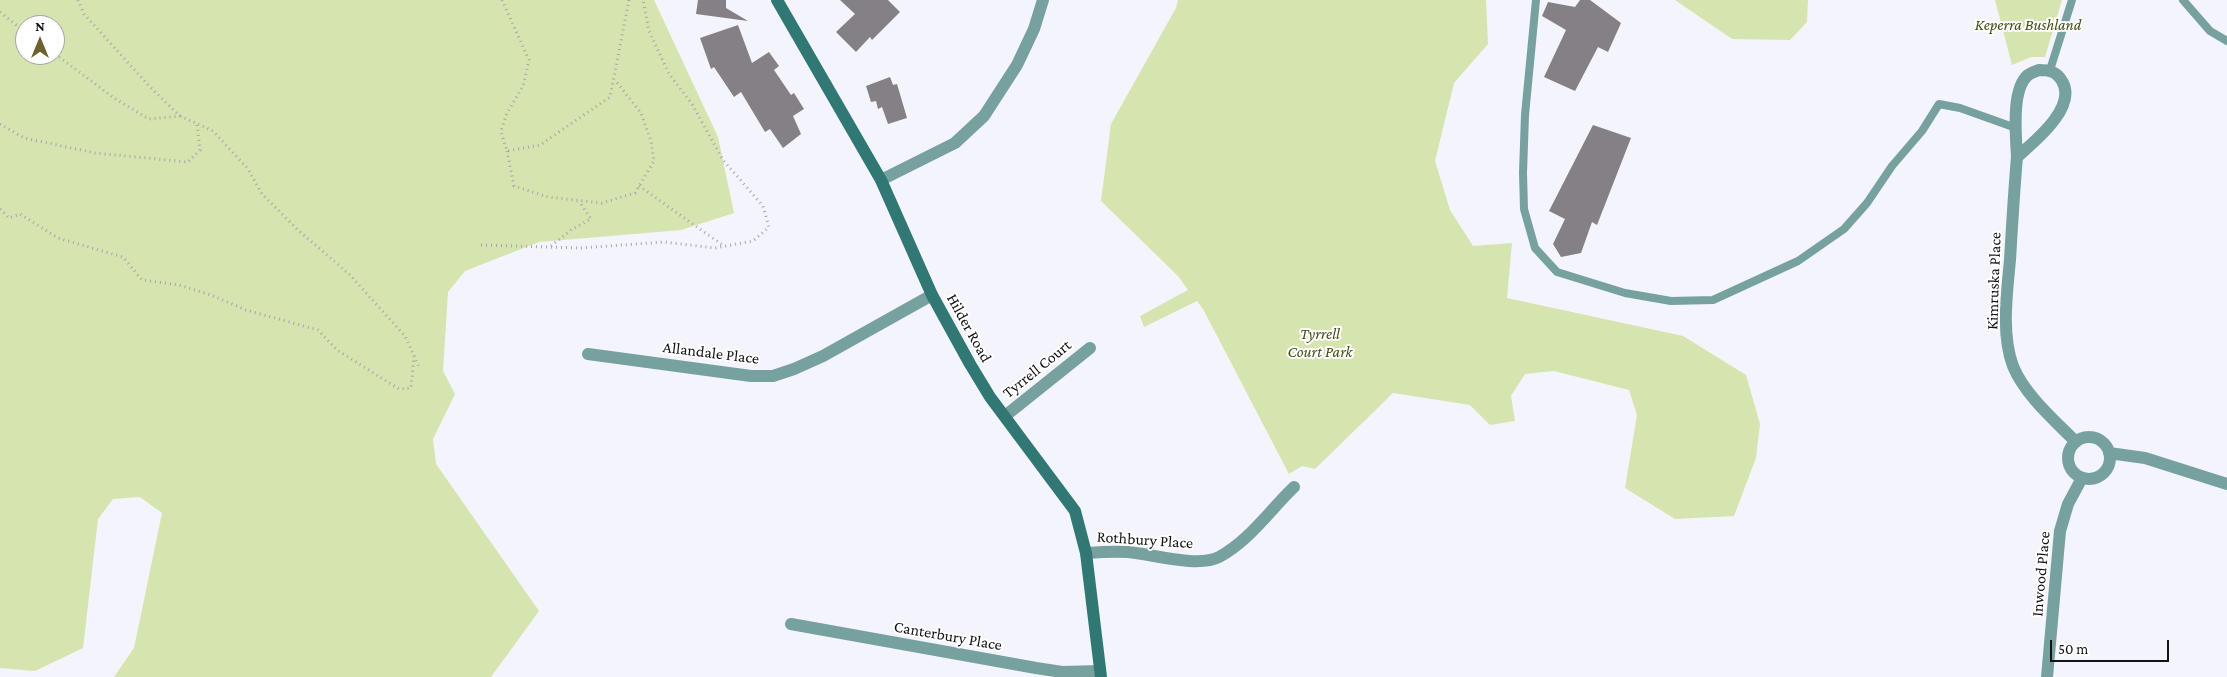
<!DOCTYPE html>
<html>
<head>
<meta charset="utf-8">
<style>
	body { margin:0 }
	#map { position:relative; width:2227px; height:677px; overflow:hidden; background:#f3f4fc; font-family:"Crimson Pro",serif }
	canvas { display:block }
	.north { position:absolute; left:15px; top:15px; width:50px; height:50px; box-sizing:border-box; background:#fff; border:1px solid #a1a1a2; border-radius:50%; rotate:0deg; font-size:14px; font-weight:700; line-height:20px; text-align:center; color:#131316 }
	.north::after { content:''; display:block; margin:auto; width:18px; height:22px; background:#6c602d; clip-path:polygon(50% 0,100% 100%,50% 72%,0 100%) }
	.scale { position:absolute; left:2050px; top:640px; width:119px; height:22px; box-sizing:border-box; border:2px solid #131316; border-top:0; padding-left:6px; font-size:15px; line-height:18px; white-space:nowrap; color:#131316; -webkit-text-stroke:4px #fff; paint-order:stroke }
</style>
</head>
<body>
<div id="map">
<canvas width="2227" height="677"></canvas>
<div class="north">N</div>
<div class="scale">50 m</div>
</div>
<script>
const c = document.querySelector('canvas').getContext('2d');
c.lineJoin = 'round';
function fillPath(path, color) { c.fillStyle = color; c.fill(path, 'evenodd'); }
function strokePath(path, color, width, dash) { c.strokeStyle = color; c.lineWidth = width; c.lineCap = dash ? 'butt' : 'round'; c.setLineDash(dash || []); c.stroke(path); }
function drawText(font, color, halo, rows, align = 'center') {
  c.font = font + ' "Crimson Pro",serif'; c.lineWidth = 4; c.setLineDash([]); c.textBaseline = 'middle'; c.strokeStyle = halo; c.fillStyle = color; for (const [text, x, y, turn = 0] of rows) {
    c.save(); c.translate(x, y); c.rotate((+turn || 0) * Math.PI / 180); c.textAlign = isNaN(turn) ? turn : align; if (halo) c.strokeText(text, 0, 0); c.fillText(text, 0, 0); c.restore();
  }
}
fillPath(new Path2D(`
	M0 0H654L718 137 734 213 681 230 539 242 465 271 448 292 443 371 455 394 433 439 436 464 539 611 491 677H114L134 648 162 513 140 497 113 499 98 519 83 648 35 671 0 668ZM25 25H55V55H25Z
	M1178 0H1486L1488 44 1454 83 1435 161 1450 210 1473 246 1512 243 1507 298 1683 336 1746 375 1760 424 1756 458 1734 516 1675 519 1625 488 1637 415 1629 390 1554 371 1525 374 1511 396 1515 421 1490 425 1470 405 1393 393 1315 469 1302 466 1289 474 1203 309 1197 301 1144 327 1140 316 1188 290 1178 276 1101 201 1111 124 1176 8Z
	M1675 0H1808L1807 22 1790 40 1732 39Z
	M1995 0H2062L2045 57H2031L2012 65Z`), '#d6e4b0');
fillPath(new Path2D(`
	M698 0H726V8L748 21 696 14Z
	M840 0H888L900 12 872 40 870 37 856 52 836 32 855 14Z
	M1580 0H1590L1621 23 1608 52 1598 47 1575 91 1544 77 1566 30 1542 16 1548 2 1575 7Z
	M738 25 752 63 769 52 779 66 774 70 791 95 794 93 804 109 793 116 801 134 783 148 770 129 765 132 741 92 734 97 714 67 711 69 700 38Z
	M890 77 893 85 897 84 907 118 888 124 882 107 878 109 876 101 871 102 866 86Z
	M1593 125 1631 138 1597 225 1592 222 1581 253 1561 257 1553 244 1565 219 1549 211Z`), '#848086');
strokePath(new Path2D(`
	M502 0 529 60 523 86 507 113 501 131 507 151 540 145 610 97 629 0
	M0 12 25 32
	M55 54 114 98 149 119 180 116 150 87 84 14 78 0
	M180 116 213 131 248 169 262 194 298 230 349 274 405 336 419 367
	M0 124 24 138 95 153 188 162 200 150 197 124
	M507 151 514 186 548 197 602 203 635 193 654 161 651 141 641 113 615 80
	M639 186 724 246
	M0 209 9 218 20 214 58 238 123 257 142 280 179 285 211 295 246 310 318 330 337 350 399 389 411 388 414 356
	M481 245 581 248 664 242 715 248 753 241 769 227 763 206 723 160 692 104 669 74 649 31 643 0
	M551 246 571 230 591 219 579 201`), '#a5a5ac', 3, [1, 4]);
strokePath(new Path2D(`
	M1536 0 1525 115 1523 173 1524 209 1535 248 1557 272 1625 293 1671 301 1713 300 1798 261 1844 229 1867 203 1892 166 1922 131 1939 104 1960 108 2016 128
	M2183 0 2210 31 2227 41
	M2050 70 2072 0`), '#76a19e', 8);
strokePath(new Path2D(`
	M2039 70C2049 70 2056 71 2062 81 2078 107 2034 142 2017 157 2016 136 2011 89 2028 75 2031 73 2036 71 2039 70Z
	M2017 157C2014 191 2012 226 2010 260 2007 293 2001 334 2013 366 2024 394 2055 421 2076 442
	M881 180 955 143 984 116 1017 65 1034 29 1043 0
	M588 354 751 376H773L794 369 823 356 932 295
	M1005 416 1090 348
	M2068 458a21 21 0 1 1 42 0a21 21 0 1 1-42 0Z
	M2109 453 2145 458 2227 484
	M1086 553C1100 552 1114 551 1128 552 1152 554 1198 568 1219 557 1249 541 1270 510 1294 487
	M791 624 1036 668 1062 672 1100 671
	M2047 677 2060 531 2068 504 2082 478`), '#76a19e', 12);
strokePath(new Path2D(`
	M777 0 881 180 932 295 970 364 990 397 1075 511 1086 553 1101 677`), '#317875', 12);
drawText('italic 16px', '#424e15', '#fff', [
	["Keperra Bushland",2028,25],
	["Tyrrell",1320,334],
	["Court Park",1320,352]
]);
drawText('16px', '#131316', '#fff', [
	["Kimruska Place",1994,281,-88],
	["Hilder Road",969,328,61],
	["Allandale Place",711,353,7],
	["Tyrrell Court",1037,369,-39],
	["Rothbury Place",1145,540,4],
	["Inwood Place",2041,574,-85],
	["Canterbury Place",948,636,10]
]);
</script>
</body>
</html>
